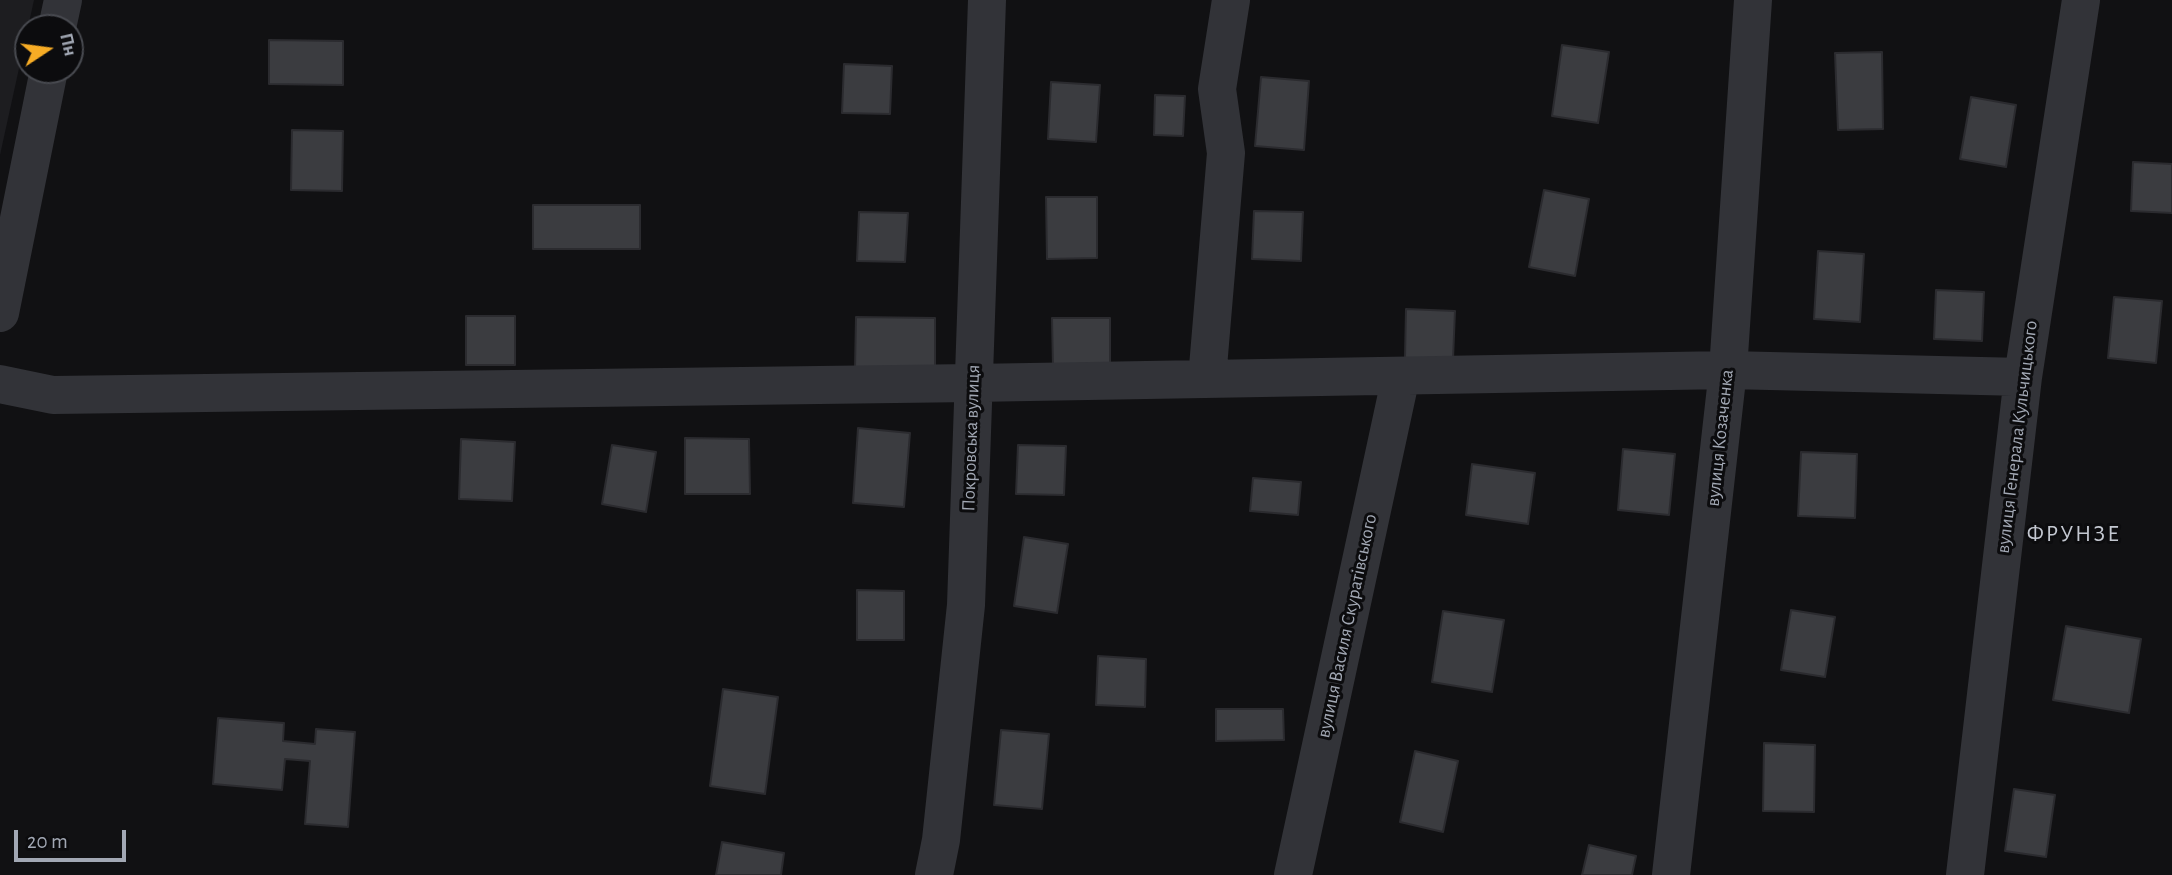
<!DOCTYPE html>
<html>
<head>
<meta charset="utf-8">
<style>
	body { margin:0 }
	#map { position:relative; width:2172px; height:875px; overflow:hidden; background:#111113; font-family:"Alegreya Sans",sans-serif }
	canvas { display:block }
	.north { position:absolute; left:14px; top:14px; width:70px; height:70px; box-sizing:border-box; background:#0c0c0e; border:2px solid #484a50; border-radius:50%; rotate:77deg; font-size:19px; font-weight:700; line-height:28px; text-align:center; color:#a2a8b4 }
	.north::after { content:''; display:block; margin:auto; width:24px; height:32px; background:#f7ac25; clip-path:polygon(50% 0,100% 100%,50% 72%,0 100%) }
	.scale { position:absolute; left:14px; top:830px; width:112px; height:32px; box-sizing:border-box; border:4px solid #a2a8b4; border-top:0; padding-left:9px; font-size:21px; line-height:24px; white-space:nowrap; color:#a2a8b4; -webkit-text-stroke:5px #0c0c0e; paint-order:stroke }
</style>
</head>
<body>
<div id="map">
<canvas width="2172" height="875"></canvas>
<div class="north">Пн</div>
<div class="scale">20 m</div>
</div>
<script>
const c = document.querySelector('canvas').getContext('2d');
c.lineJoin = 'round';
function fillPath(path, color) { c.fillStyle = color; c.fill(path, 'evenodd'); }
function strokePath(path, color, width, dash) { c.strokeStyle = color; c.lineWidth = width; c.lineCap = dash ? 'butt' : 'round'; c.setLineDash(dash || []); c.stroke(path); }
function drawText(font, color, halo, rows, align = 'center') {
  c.font = font + ' "Alegreya Sans",sans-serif'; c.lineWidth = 6; c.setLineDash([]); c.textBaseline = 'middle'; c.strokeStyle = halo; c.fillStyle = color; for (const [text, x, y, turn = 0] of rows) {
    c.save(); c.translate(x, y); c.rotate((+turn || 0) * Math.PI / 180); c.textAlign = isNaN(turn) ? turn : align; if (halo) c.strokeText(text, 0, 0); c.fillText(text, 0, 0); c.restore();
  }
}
fillPath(new Path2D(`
	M0 0H34L0 155Z`), '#1d1d20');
const building = new Path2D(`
	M269 40 343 41V85L269 84Z
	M1562 45 1609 52 1598 123 1552 116Z
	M1882 52 1883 129 1838 130 1835 53Z
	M844 64 892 66 890 114 842 113Z
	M1261 77 1309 81 1304 150 1255 146Z
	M1051 82 1100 85 1096 142 1048 139Z
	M1155 95 1185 96 1183 136 1154 135Z
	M1971 97 2016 105 2006 167 1960 159Z
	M292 130 343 131 342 191 291 190Z
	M2133 162 2172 164V213L2131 211Z
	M1544 190 1589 199 1575 276 1529 267Z
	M1046 197H1097V258L1047 259Z
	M533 205H640V249H533Z
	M1254 211 1303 212 1301 261 1252 259Z
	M859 212 908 213 905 262 857 261Z
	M1818 251 1864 254 1860 322 1814 319Z
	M1936 290 1984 292 1982 341 1934 339Z
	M2114 297 2162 301 2156 363 2108 358Z
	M1406 309 1455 311 1453 359 1405 358Z
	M466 316H515V365H466Z
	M856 317 935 318V370L855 369Z
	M1052 318H1110V367H1053Z
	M858 428 910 433 904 507 853 503Z
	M685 438 749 439 750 494H685Z
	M461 439 515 442 512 501 459 499Z
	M612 445 656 452 646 512 602 504Z
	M1018 445 1066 446 1064 495 1016 494Z
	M1623 449 1675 454 1669 515 1618 510Z
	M1801 452 1857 454 1855 518 1798 516Z
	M1472 464 1535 473 1528 524 1466 515Z
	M1253 478 1301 482 1298 515 1250 511Z
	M1024 537 1068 544 1057 613 1014 606Z
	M857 590 904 591V640H857Z
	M1791 610 1835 617 1825 677 1781 670Z
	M1443 611 1504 620 1492 692 1432 682Z
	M2066 626 2141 639 2129 713 2053 700Z
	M1098 656 1146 659 1145 707 1096 705Z
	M723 689 778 697 765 794 710 786Z
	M1216 709H1283L1284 740 1216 741Z
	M218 718 284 723 283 741 315 744 316 729 355 732 348 827 305 824 310 761 285 759 282 790 213 784Z
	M1001 730 1049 734 1042 809 994 805Z
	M1764 743 1815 745 1814 812 1763 811Z
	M1415 751 1458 761 1443 832 1400 822Z
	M2014 789 2055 795 2046 857 2005 851Z
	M722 842 784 853 781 875H716Z
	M1589 845 1636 856 1632 875H1582Z`);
fillPath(building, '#3b3c40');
strokePath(building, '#2b2b2f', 2);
strokePath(new Path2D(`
	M57 28 63 0
	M0 313 49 70
	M1207 379 1226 153 1217 89 1231 0
	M0 384 53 395 972 383 1728 370 2023 377
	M934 875 941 840 966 605 987 0
	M1293 875 1401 376
	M1671 875 1728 370 1753 0
	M1965 875 2023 377 2081 0`), '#323338', 38);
drawText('19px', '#a2a8b4', '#0c0c0e', [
	["вулиця Генерала Кульчицького",2017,437,-83],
	["Покровська вулиця",971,438,-88],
	["вулиця Козаченка",1720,438,-84],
	["вулиця Василя Скуратівського",1347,626,-78]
]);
c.letterSpacing = '2px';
drawText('23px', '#c3c7d0', '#0c0c0e', [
	["ФРУНЗЕ",2074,534]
]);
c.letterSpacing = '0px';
</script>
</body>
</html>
